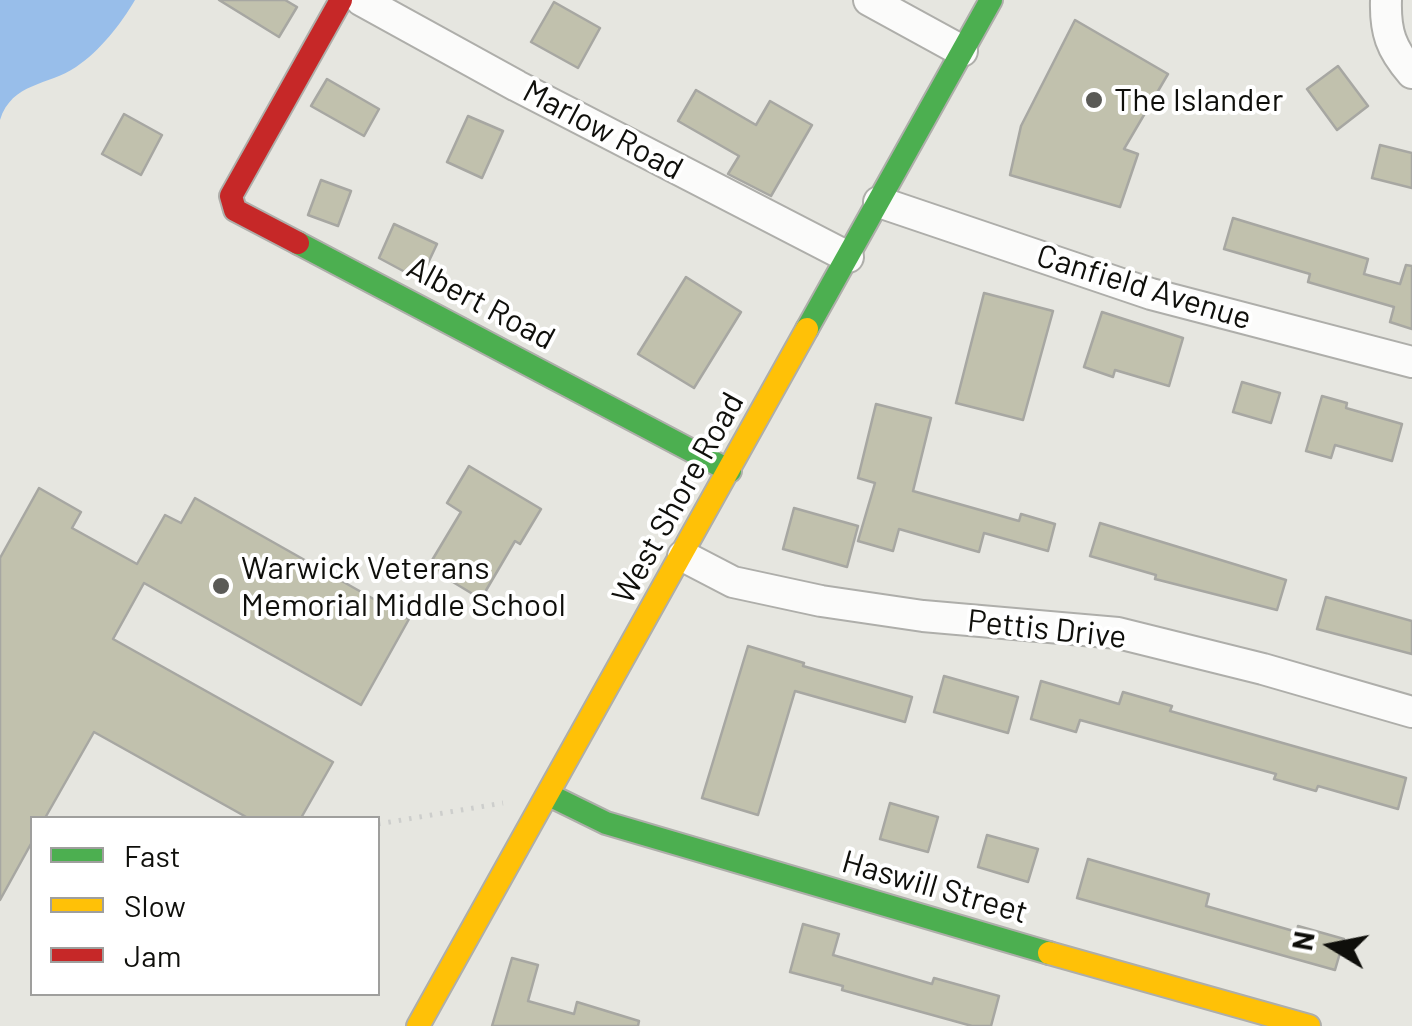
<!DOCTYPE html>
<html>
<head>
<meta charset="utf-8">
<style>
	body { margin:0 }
	#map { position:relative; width:1412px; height:1026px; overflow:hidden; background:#e6e6e0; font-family:Barlow,sans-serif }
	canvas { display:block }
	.legend { position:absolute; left:30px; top:816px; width:350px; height:180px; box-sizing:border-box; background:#fff; border:2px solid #9f9f9d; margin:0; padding:12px 18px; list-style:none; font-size:30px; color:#0f0f0b }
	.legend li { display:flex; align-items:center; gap:20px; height:50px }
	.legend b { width:50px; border:2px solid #9f9f9d }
	.north { position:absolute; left:1282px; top:896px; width:100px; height:100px; -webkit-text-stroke:8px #fff; paint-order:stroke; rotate:280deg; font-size:28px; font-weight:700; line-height:40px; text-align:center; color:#0f0f0b }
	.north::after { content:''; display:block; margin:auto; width:35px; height:45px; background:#0f0f0b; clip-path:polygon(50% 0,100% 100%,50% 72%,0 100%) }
</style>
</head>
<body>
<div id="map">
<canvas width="1412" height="1026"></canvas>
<ul class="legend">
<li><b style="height:12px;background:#4caf50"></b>Fast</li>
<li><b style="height:12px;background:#ffc107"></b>Slow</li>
<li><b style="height:12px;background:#c62828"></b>Jam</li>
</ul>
<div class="north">N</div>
</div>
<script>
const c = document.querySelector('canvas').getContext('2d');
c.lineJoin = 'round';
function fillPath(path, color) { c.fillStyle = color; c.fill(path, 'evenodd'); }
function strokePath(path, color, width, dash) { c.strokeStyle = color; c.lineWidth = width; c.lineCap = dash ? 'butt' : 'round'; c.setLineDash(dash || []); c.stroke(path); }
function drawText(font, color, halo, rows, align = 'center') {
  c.font = font + ' Barlow,sans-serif'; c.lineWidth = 8; c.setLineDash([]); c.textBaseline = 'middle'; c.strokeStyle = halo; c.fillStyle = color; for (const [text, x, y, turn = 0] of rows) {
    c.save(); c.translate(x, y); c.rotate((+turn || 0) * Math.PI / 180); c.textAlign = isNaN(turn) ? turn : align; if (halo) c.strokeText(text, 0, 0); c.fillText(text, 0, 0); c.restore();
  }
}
fillPath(new Path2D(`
	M0 0H135C121 24 100 51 76 67 48 86 12 82 0 120Z`), '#98beea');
const building = new Path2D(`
	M219 0H285L297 7 279 37Z
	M554 2 600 28 578 68 531 42Z
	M1075 20 1168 74 1124 149 1138 154 1120 207 1010 175 1021 126Z
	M1338 66 1368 106 1337 130 1307 89Z
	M327 79 379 109 364 136 311 106Z
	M696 90 756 125 770 101 812 125 771 196 728 174 739 156 678 121Z
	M124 114 162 135 141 175 102 154Z
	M468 116 503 131 482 178 447 162Z
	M1380 145 1412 153V188L1372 178Z
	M321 180 351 191 338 226 308 215Z
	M1233 218 1368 259 1364 274 1400 284 1406 265 1412 266V329L1390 322 1394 307 1308 282 1310 274 1224 249Z
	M394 224 437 244 420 280 379 258Z
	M686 277 741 312 694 388 638 354Z
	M984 293 1053 311 1023 420 956 403Z
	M1102 312 1183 338 1169 386 1115 370 1113 377 1084 367Z
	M1242 382 1280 393 1271 423 1233 412Z
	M1322 396 1347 403 1346 408 1402 424 1392 461 1335 445 1331 458 1306 451Z
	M876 404 931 418 913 491 1019 521 1021 514 1055 524 1048 551 984 533 979 552 899 529 893 551 858 541 875 483 858 478Z
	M469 466 541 509 520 544 515 541 481 599 428 567 461 512 447 503Z
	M39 488 81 512 72 528 137 564 165 515 181 523 195 498 409 619 361 705 144 583 113 639 333 762 301 818H248L94 732 45 818H32V842L0 900V558Z
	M794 508 858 526 847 567 783 549Z
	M1100 523 1286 580 1277 610 1155 579 1156 575 1090 556Z
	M1326 597 1412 621V654L1317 629Z
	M748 646 804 663 803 666 912 697 905 722 795 691 758 815 702 798Z
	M944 676 1018 697 1008 733 934 712Z
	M1041 681 1119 704 1123 692 1172 706 1170 711 1406 778 1398 809 1318 786 1316 791 1274 779 1276 774 1080 720 1076 732 1031 719Z
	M890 803 938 817 928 852 880 839Z
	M987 835 1038 849 1028 882 978 867Z
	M1088 859 1209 894 1206 906 1297 932 1298 926 1344 939 1335 970 1077 898Z
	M803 924 839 934 833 955 932 984 934 978 999 996 991 1026H972L842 990 843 986 790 972Z
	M512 958 538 965 528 1001 574 1014 577 1002 639 1021 638 1026H492Z`);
fillPath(building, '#c1c1ad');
strokePath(building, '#a7a7a2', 2.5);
const street = new Path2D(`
	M361 0 517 86 848 257
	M869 0 962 51
	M1386 0C1385 32 1391 49 1412 73
	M879 202 1151 294 1412 362
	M683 556 733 582 821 601 923 616 1118 633 1263 669 1412 712`);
const fast = new Path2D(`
	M298 243 730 471
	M807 329 991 0
	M549 795 606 823 1049 953`);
const slow = new Path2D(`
	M1049 953 1309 1026
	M418 1026 807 329`);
const jam = new Path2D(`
	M298 243 235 210 231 196 341 0`);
strokePath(street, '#aeaeaa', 34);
strokePath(fast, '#aeaeaa', 26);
strokePath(slow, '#aeaeaa', 26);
strokePath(jam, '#aeaeaa', 26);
strokePath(new Path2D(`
	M378 824 503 803`), '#cdcecc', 5, [2.5, 8]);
strokePath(street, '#fbfbfa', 30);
strokePath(fast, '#4caf50', 22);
strokePath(slow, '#ffc107', 22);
strokePath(jam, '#c62828', 22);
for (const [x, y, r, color] of [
	[1094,100,10,"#5a5a56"],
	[221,586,10,"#5a5a56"]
]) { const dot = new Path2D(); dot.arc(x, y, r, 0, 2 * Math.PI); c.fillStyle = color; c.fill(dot); strokePath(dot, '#fff', 4); }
drawText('32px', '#0f0f0b', '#fff', [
	["The Islander",1114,100],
	["Warwick Veterans",241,568],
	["Memorial Middle School",241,605]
], 'left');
drawText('32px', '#0f0f0b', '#fff', [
	["Marlow Road",603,130,28],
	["Canfield Avenue",1144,287,17],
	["Albert Road",481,303,28],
	["West Shore Road",678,498,-61],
	["Pettis Drive",1047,629,6],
	["Haswill Street",935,887,16]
]);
</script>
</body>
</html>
